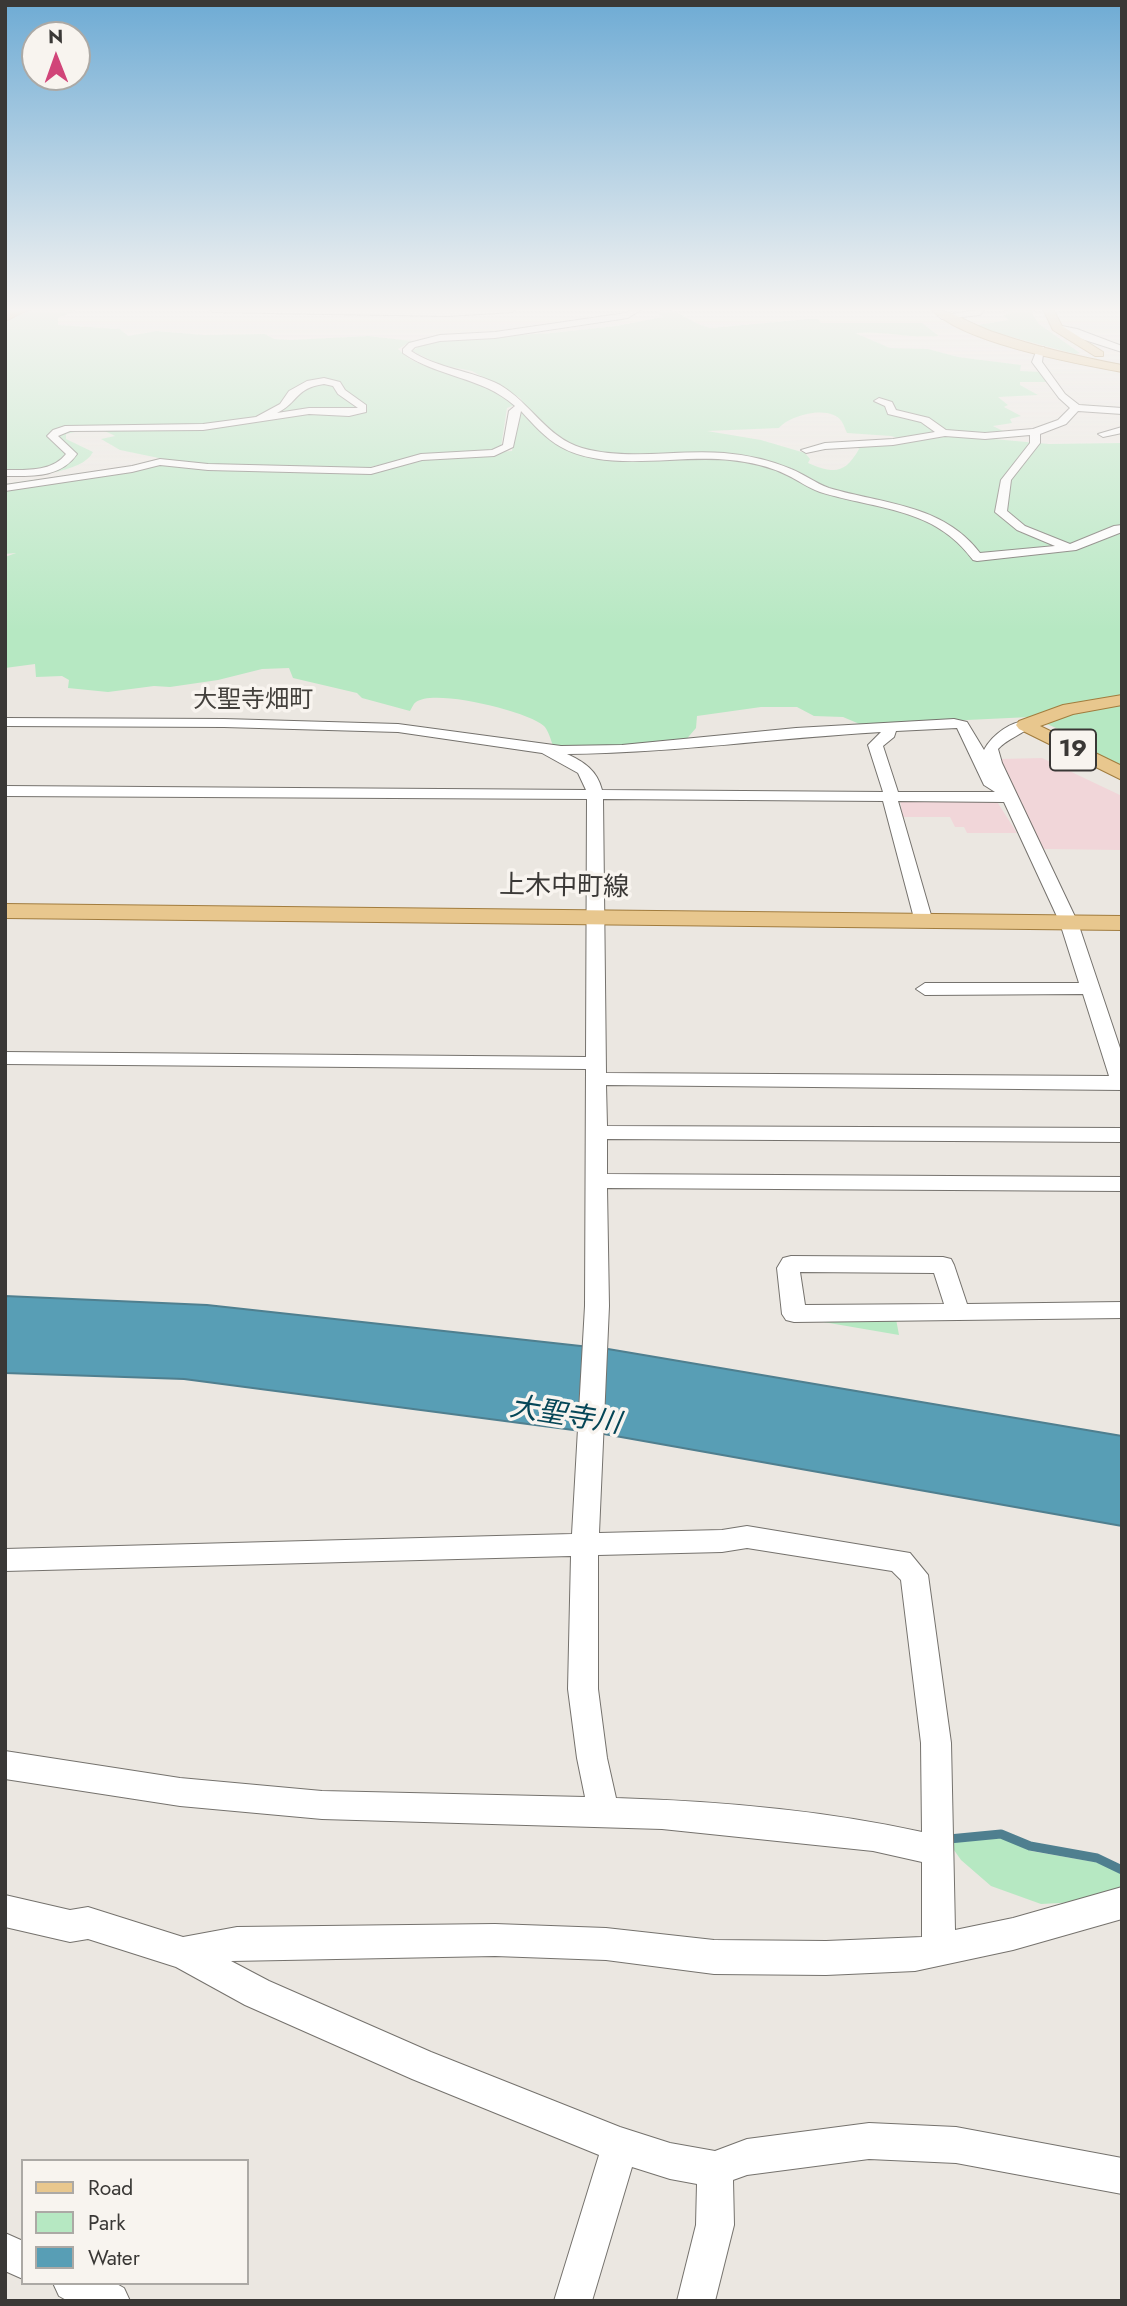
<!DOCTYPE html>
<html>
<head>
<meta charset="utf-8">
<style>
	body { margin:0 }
	#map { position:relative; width:1127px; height:2306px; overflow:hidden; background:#ebe7e1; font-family:Jost,sans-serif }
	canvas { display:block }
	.frame { position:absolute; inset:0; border:7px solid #3a3836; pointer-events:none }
	.legend { position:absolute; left:21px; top:2159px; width:228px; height:126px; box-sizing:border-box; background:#f8f4ef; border:2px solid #aca9a5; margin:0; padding:9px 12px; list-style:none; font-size:21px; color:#3a3836 }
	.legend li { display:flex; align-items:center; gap:14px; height:35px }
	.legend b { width:35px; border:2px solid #aca9a5 }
	.north { position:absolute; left:21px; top:21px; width:70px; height:70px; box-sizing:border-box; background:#f8f4ef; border:2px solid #aca9a5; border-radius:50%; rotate:359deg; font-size:19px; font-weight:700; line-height:28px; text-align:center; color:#3a3836 }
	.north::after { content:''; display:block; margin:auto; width:24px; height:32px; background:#d14579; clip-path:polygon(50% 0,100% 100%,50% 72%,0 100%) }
</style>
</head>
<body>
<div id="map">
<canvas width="1127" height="2306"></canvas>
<div class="frame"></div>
<ul class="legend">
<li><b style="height:9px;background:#e8c78e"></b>Road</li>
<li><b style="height:19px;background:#b6e8c2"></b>Park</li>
<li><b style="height:19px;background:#589eb5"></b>Water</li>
</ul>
<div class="north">N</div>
</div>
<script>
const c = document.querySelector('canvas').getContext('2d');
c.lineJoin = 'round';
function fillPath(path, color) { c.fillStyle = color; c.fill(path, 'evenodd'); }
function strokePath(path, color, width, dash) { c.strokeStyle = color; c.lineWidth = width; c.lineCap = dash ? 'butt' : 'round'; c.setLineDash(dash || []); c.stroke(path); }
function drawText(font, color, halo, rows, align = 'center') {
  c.font = font + ' Jost,"Noto Sans JP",sans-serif'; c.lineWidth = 7; c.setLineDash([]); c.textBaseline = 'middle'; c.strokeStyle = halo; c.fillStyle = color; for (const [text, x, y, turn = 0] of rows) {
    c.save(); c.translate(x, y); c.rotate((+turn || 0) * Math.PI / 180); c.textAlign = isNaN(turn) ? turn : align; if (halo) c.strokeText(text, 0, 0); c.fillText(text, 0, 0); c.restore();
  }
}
fillPath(new Path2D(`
	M1042 758 1122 796V850L1044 849 1004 773 1000 759Z
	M900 800H996L1017 833H967L964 827H955L950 817H903Z`), '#f1d6d9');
fillPath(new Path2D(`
	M33 309H78L58 318V325L120 329 128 336 157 331 204 335 265 334 274 339 291 340 368 336 412 341 398 349C417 368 429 364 452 373 474 381 496 390 515 405L507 408 501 447 491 451 426 454 366 468 222 466 178 462 120 450 101 439 115 436C100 427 83 430 66 434V439L93 452C82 474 27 476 5 477V322Z
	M661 309C679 309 693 325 711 328L809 319H818L821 323H922L939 336C910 339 883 330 855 333L890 348 928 349 958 357 1021 365 1020 371 1042 372 1048 382H1020V385L1038 395 998 397 1008 405 1004 407 1021 416 1010 419 1012 423 993 426 1005 432 940 433 901 439 891 436 847 433C845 429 844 425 842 422 831 404 790 415 779 428L707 431 761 440 805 453 810 459 808 463C834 474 845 474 859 449L857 446 949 435 1049 444 1122 443V767L1072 741 1061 730 1030 717 862 725 843 717 814 716 797 707H761L697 716 696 728 684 742 623 746H553C551 740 548 730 544 726 528 711 433 688 416 702 413 704 412 708 410 711L362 698 357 693 293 678 289 668 262 669 218 680 170 687 154 686 108 692 68 688 69 680 62 676 36 677 35 664 5 668V557L16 553 5 554V484L146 464 196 469 350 473 443 456 512 451 518 411 525 405 520 398 472 371 441 365 412 351 424 343 447 339 552 333 616 326 663 317 659 314Z
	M1002 309H1036L1032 314 1039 324 1080 353 1075 354 971 326 1009 320 1003 315 1011 314Z
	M800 1318 896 1319 899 1335Z
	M1002 1838 1031 1851 1100 1863 1122 1874V1890L1079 1902 1041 1904 991 1886 961 1860 949 1843Z`), '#b6e8c2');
const water = new Path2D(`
	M5 1296 207 1305 608 1349 1122 1436V1526L604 1434 184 1379 5 1373Z`);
fillPath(water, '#589eb5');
strokePath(water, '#4f7f8f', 2);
strokePath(new Path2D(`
	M949 1839 1001 1834 1030 1846 1097 1858 1122 1870`), '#4f7f8f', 9);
const minor = new Path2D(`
	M209 309H516L512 312 448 316 213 312Z
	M632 309H642L628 318 495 338 440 341 415 347 411 351C438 369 471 370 500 385 530 402 547 438 582 448 628 461 677 449 724 453 747 455 770 460 791 469 804 474 815 483 829 488 883 504 943 504 980 553L1055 546 1017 530 995 512 1001 480 1030 443V435L985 439 945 436 893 445 825 449 806 453 801 450 825 443 893 439 935 432 921 422 888 414 885 406 874 401 879 398 892 402 896 410 929 418 946 430 985 433 1033 429 1058 420 1070 408 1059 398 1032 362 1038 347H1044L1042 362 1065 394 1079 405 1122 408V414L1078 411 1066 424 1040 434V443L1011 480 1007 511 1025 526 1070 544 1114 526 1122 525V532L1076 550 977 561 973 560C934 507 878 510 820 492 808 488 798 480 787 475 769 466 750 462 730 460 679 454 607 473 561 447 545 438 533 424 521 411L513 447 494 456 422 460 371 474 208 470 160 465 132 472 5 491V485L132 466 160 459 208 464 371 468 421 454 492 450 503 445 509 411 515 406C481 376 439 378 403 353V349L409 343 440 335 495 332 626 313Z
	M985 309 980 315 942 319 938 316Z
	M1057 325 1077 329 1122 346V352L1054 330Z
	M324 378 340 382 345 390 366 405V412L349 416 309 414 203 430 70 431 58 436 77 454C61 478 32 476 5 476V470C26 470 52 472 66 454L47 436 53 430 65 426 203 424 256 417 280 404 289 391 307 381ZM324 384 333 386 338 394 358 408H309L277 413C298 403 295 388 324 384Z
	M1122 427V433L1103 437 1098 434Z
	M5 718 224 719 398 724 561 746 622 745 796 728 954 719 967 722 984 750C991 736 1013 718 1030 722L1032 725C1022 735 1008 738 998 749L1002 763 1078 923 1122 1054V1090L606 1085 607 1126 1122 1128V1142L607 1139V1174L1122 1177V1191L607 1188 609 1306 599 1533 722 1530 747 1526 910 1553 928 1575 951 1743 955 1930 1013 1918 1122 1887V1919L1013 1950 915 1971 826 1975 714 1974 606 1960 495 1956 231 1961 269 1981 431 2052 620 2127 670 2143 715 2151 747 2139 869 2123 956 2127 1122 2158V2194L956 2163 869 2159 747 2175 733 2180 734 2225 715 2301H677L696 2225 697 2184 670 2179 632 2167 592 2301H554L599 2155 412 2079 245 2005 176 1967 88 1939 70 1942 5 1927V1895L70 1910 88 1907 183 1937 237 1927 495 1924 606 1928 714 1940 826 1941 922 1937V1862L873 1851 662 1829 322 1819 180 1806 5 1779V1751L180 1778 322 1791 585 1797 577 1758 568 1689 571 1556 5 1571V1549L572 1534 585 1306 586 1069 5 1064V1052L586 1057 587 799 5 796V786L586 790 578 773 542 753 398 732 224 727 5 726ZM957 728 984 785 995 792H898L883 746 894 737 896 731ZM881 732 868 745 883 792 602 790C597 770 584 762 567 754 672 753 776 738 881 732ZM603 799 883 801 915 922 924 927 933 922 898 801 1004 802 1060 923 1079 983H925L916 989 925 995 1083 994 1109 1076 606 1073ZM747 1548 892 1571 901 1580 921 1743 922 1832C822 1810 718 1801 616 1798L607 1758 598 1689V1555L722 1552Z
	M791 1256 943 1257 951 1259 954 1265 967 1304 1122 1302V1318L794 1322 786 1320 782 1314 777 1268 783 1258ZM800 1272 934 1273 944 1304 805 1305Z
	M5 2233 23 2241V2279L5 2271Z
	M53 2283H115L124 2288 130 2301H68L59 2296Z`);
const major = new Path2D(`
	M931 309C949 309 976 327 996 333 1037 347 1079 357 1122 365V372C1074 363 963 343 931 309Z
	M1043 309H1053L1062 326 1103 352V356H1095L1053 330Z
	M1122 695V705L1073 714 1040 726 1122 766V780L1019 729 1016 725 1019 721 1063 705Z
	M5 904 1122 916V930L5 918Z`);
const highway = new Path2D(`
	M14 309H30L5 321V313Z`);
strokePath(minor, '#75726d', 2);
strokePath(major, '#a17c3e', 2);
strokePath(highway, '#a17c3e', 2);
fillPath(minor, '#fff');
fillPath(major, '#e8c78e');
fillPath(highway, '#d9a143');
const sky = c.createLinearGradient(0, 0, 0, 632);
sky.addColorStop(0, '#6eabd4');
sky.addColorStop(0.49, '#f6f4f2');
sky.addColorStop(1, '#f6f4f200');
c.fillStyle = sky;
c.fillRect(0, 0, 1127, 632);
drawText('24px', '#43403c', '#f8f4ef', [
	["大聖寺畑町",253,701]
]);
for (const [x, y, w] of [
	[1073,750,46]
]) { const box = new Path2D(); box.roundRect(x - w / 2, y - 20.5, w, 41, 5); c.fillStyle = '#f8f4ef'; c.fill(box); strokePath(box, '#3a3836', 2); }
drawText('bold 24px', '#3a3836', null, [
	["19",1073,750]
]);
drawText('26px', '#3a3836', '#f8f4ef', [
	["上木中町線",564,888,1]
]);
drawText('italic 28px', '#054657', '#f8f4ef', [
	["大聖寺川",565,1417,9]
]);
</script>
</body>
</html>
